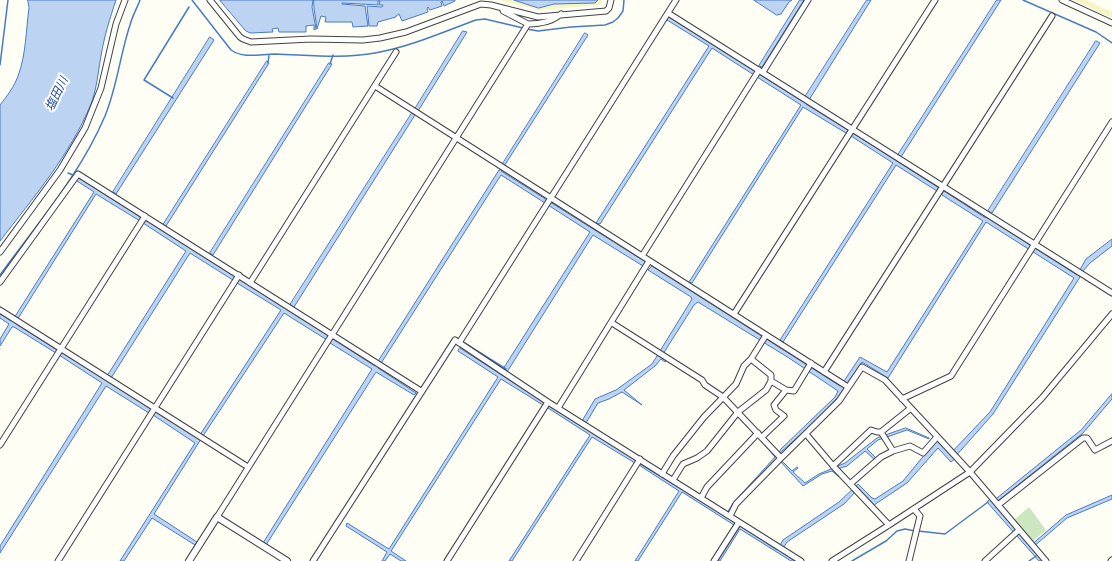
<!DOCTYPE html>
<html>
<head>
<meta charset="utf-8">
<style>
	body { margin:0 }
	canvas { display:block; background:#fefef4 }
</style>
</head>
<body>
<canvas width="1112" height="561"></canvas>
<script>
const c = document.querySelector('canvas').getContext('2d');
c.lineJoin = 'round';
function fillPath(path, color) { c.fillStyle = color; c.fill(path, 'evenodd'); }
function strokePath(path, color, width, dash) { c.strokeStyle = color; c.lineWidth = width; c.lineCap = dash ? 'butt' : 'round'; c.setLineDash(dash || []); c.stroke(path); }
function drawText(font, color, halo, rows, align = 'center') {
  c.font = font + ' "IBM Plex Serif","Noto Sans JP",serif'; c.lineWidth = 4; c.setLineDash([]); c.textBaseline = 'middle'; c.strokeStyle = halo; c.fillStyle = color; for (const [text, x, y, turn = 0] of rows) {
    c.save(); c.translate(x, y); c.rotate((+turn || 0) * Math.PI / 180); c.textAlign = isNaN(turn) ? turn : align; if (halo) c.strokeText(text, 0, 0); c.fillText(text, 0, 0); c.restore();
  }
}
fillPath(new Path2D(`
	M1029 507 1046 530 1032 542 1014 520Z`), '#cce7bf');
fillPath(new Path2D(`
	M500 0H514L539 8 554 4 595 3 598 0H602L600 5 539 10Z
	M1074 0H1086L1112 12V18Z`), '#f7f5c3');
const water = new Path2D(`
	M28 0H116C110 18 104 37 101 56 98 72 97 88 91 104 70 155 33 198 0 241V105C7 96 14 87 18 76 26 55 26 30 29 8Z
	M220 0H313L312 7 316 29 314 30V25L306 26V32H279L278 28 272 29 273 32 250 33 246 31Z
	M314 0H455V1L444 6 442 1 441 2 442 6 430 10 428 7 427 8 428 12 402 21 399 14 396 16V17L378 22 377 26H369L367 6 382 7 383 5H379L380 1H378V5L342 3V4L365 6 368 26 353 27 352 22H325L326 17 321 16 317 29 314 8Z
	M514 0H598L595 3 554 4 539 8Z
	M754 0H792L789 2 781 14 777 15Z
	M800 0H804L762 67 759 66Z
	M867 0H871L809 100 805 97Z
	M997 0H1001L901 157 898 155Z
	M669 17 756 72 754 75 712 48 600 224 596 223 709 46 667 20Z
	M463 31 467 32 418 111 415 109Z
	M585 33 588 35 501 171 547 200 545 203 501 175 378 368 416 393 414 395 376 372 266 545 263 543 372 369 330 343 331 341 328 339 327 340 284 313 201 439 154 514 197 542 195 545 152 518 124 561H120L195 443 153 415 155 411 198 438 281 310 237 283V281L233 279V280L190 253 111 378 107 376 186 251 143 223 145 219 208 258 209 260 235 276 234 278 238 280 239 279 292 311 329 336V338L332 340 333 339 375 366 499 170H500L503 166 502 165Z
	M210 37 214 40 116 194 113 192Z
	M1096 41 1100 43 992 213 988 211Z
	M267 61 269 63 166 226 163 225Z
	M329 63 332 64 213 255 210 253Z
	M759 74 802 101 803 100 807 102 806 104 848 130 846 133 803 107 692 283 689 282 801 105 757 77Z
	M412 113 415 115 294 307 290 305Z
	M853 133 939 188 937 191 896 165 783 342 780 340 893 163 851 136Z
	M79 178 142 218 140 221 96 194 17 320 14 318 94 192 77 181Z
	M944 191 984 217 988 218 1077 275 1086 259 1112 239V246L1090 263 1083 271H1082L1079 276 1080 277 993 414 954 458 955 459 951 462 938 448 907 483 874 505 858 489 844 504 787 542 781 552 795 561H791L740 529 720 561H718L740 526 777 550 783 540 839 502 858 484 872 498 875 499 903 481 935 442 937 441 950 454 990 412 1074 278 986 222 888 378 862 362 838 397 819 418 780 453 778 458 735 503 728 513H727L733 503 775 457 757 436 777 455 781 449 835 397 838 391 789 358 698 302 694 305 663 354 662 358 666 360 665 362 661 359 655 366 624 390 642 405 622 392 609 399 598 403 586 423 582 421 595 399 616 390 652 364 692 299 691 297 648 270 652 266 840 386 842 384 860 357 887 372 983 221 942 195Z
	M550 202 646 262 643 266 593 235 507 372 503 369 590 232 548 205Z
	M0 314 11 321 13 320 16 322V324L57 350 56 353 14 327H12L0 346V339L9 324 0 318Z
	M460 348 545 403 543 405 501 379 391 551 406 561H401L390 554 385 561H382L387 552 346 526 347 523 389 549 498 377 458 351Z
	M61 352 151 409 149 413 106 386 0 553V546L102 383 59 355Z
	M1112 394V399L1083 433 994 504 1030 546 1066 515 1112 495V499L1067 518 1032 548 1043 561H1039L987 502 990 499 992 502 1081 430Z
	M550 405 637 461 635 463 592 437 512 561H509L590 435 548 408Z
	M906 428 929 438V439L907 430 878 440 867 449 876 458 875 460 865 451 864 452 847 466 834 470 840 476 839 477 832 471 822 474 803 486 780 461 781 460 792 471 797 467 798 468 793 472 805 483 819 474 845 463 877 438Z
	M640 464 735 522 734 525 682 492 638 561H635L679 491 645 469 639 465Z`);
fillPath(water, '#bcd3f2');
strokePath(water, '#487bc4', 1);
strokePath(new Path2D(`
	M192 0 231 50C244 59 260 54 275 54 308 55 343 59 375 53 410 47 443 32 476 20L485 19 523 28
	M1023 0 1096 32 1112 43
	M527 29 538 31 571 27 605 25 613 22 618 18 623 11 624 0
	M268 63 269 55
	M330 64 333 55
	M0 65 8 0
	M173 98 144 80 189 7
	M68 173 73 175
	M0 275C37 224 80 175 105 116 117 87 120 55 130 25 132 17 137 8 140 0
	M463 342 506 369
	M918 531 945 534 988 502
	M316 561 333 534
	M852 561 886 541 897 531 905 529 915 531
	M1029 561 1036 556`), '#487bc4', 1.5);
const minor = new Path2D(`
	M210 0 240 37 243 39 251 42 311 39 363 40 380 38 406 32 481 4 491 5 538 17 606 11 609 8 611 0
	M1062 0 1112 23
	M503 9V11L528 24
	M668 13 1112 293
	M763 72 808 0
	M375 86 848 387
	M0 252 60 170 85 128 101 88 116 24 125 0
	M642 256 759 70
	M0 282 78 174 421 391
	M250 283 396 52
	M0 310 248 467
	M734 314 935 0
	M612 323 702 380 705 385 723 397 781 458
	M459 343 676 0
	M751 359 771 375V381L786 390
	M824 372 1052 16
	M902 399 951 376 1112 122
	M558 408 649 261
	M881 432 893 451
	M806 434 834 467 889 525
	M762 437 784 416 776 410 774 405 786 390 794 391 811 363
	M0 445 145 216
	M833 466 871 430 877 432H881L911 408
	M662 474 673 456 704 417 736 384 744 366 751 359 766 335
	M673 480 683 464 697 458 707 451 738 412 766 390 771 381
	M850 484 881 457 893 451 910 446 923 453 937 437
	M701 498 707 487 758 433
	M998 505 1083 438H1087L1095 450 1112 441
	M730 516 736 504 781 458 839 401 862 367 885 380 970 472 1046 561
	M217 517 528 24C540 24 552 22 561 14
	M58 561 239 275
	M313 561 455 340 548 402 801 561
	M447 561 548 402
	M576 561 640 459
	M714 561 739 522
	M832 561 889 525 970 472 1042 398 1112 314
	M909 561 920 516 914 509
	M985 561 1019 530
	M1111 561 1112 560`);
const tertiary = new Path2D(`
	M189 561 217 517 287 561`);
strokePath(minor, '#434343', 7);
strokePath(tertiary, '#434343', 8);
strokePath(minor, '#fff', 5);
strokePath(tertiary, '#fff', 6);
drawText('italic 12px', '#214e9a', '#fff', [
	["塩田川",57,94,-64]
]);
</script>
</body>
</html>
